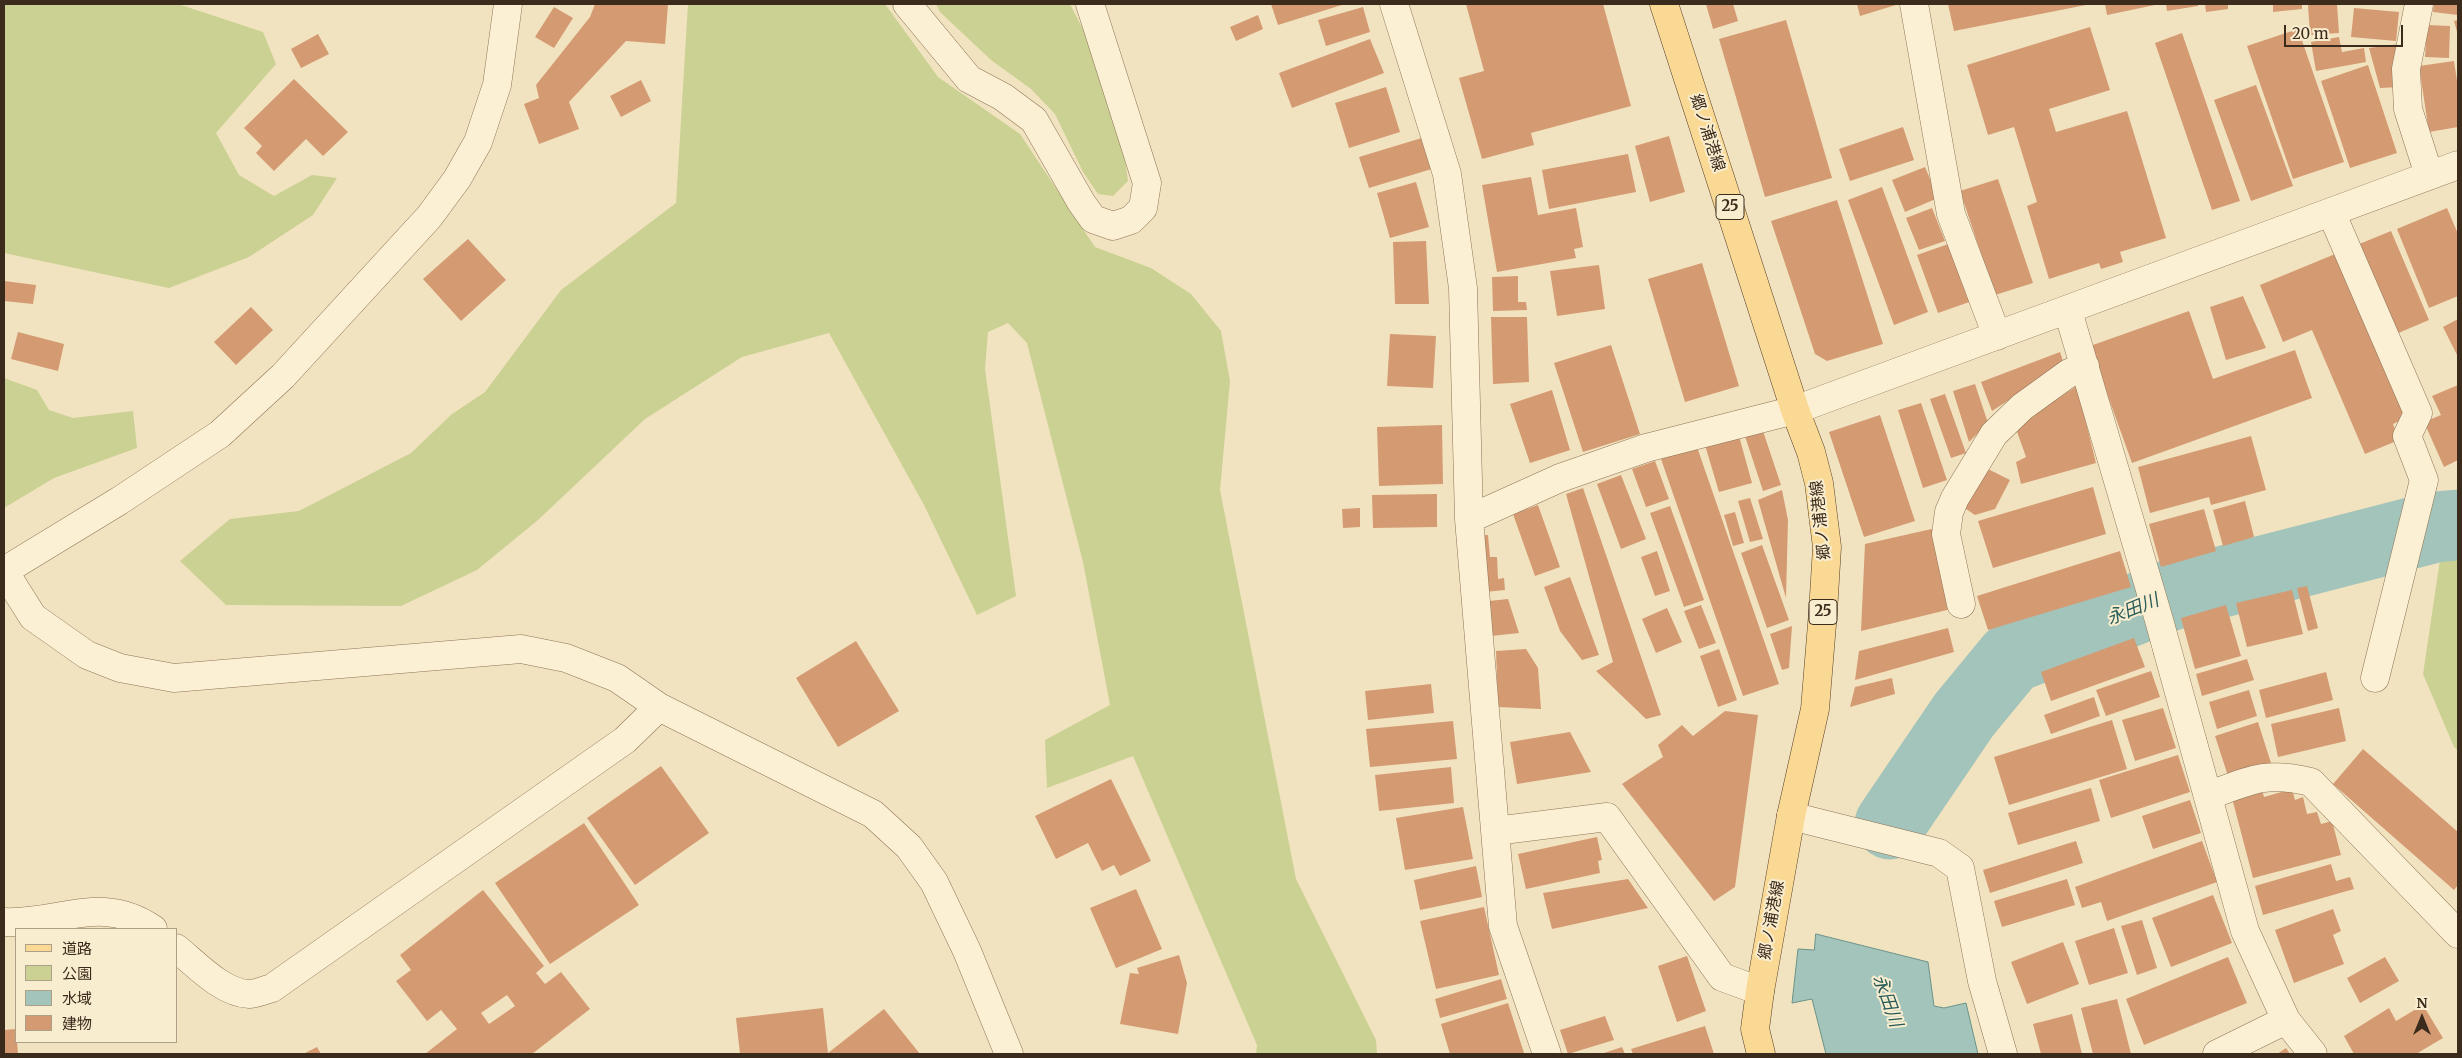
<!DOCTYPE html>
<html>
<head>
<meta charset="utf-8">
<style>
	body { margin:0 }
	#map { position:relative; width:2462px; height:1058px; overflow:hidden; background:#f2e3c0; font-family:Merriweather,"Noto Sans JP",serif }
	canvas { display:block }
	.frame { position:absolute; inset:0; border:5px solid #3b2b1c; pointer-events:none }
	.legend { position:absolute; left:15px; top:928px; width:162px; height:115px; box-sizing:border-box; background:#f9edd0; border:1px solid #ad9f88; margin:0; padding:6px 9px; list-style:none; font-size:15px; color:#3b2b1c }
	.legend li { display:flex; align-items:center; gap:10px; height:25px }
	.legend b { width:25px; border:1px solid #ad9f88 }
	.north { position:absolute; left:2397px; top:993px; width:50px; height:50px; -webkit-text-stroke:4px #f9edd0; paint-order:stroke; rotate:0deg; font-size:14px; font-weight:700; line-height:20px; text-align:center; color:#3b2b1c }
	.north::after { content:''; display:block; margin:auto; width:18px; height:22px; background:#3b2b1c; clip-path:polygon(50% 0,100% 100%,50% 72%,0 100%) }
	.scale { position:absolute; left:2284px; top:25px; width:119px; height:22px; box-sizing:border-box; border:2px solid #3b2b1c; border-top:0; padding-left:6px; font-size:15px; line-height:18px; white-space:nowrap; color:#3b2b1c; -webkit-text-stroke:4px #f9edd0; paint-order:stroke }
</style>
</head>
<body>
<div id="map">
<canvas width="2462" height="1058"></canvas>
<div class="frame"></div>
<ul class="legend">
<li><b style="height:6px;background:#f9d993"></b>道路</li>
<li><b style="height:14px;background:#cad192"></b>公園</li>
<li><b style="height:14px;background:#a3c4ba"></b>水域</li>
<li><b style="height:14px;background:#d49a72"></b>建物</li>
</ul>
<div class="north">N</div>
<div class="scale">20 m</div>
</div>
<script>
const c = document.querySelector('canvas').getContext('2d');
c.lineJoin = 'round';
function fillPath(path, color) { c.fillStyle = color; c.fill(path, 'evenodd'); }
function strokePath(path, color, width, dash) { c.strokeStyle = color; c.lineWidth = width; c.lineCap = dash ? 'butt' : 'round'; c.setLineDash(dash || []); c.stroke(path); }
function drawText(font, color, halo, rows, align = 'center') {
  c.font = font + ' Merriweather,"Noto Sans JP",serif'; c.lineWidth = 4; c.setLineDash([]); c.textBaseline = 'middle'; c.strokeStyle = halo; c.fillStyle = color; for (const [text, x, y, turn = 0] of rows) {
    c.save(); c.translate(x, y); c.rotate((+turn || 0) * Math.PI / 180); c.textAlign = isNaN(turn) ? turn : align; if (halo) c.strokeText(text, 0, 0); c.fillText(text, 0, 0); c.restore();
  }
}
fillPath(new Path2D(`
	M4 4H178L263 32 276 64 216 133 239 175 274 196 312 175 337 178 313 215 249 257 169 288 4 253Z
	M688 4H885L938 77 1020 134 1095 247 1151 268 1191 294 1221 331 1230 381 1220 490 1296 879 1376 1040 1377 1054H1256L1257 1045 1133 756 1047 788 1045 740 1110 705 1083 562 1027 343 1008 323 988 332 985 369 1016 596 977 615 924 505 829 333 742 357 645 419 538 520 477 570 401 606 226 605 180 561 230 519 299 511 411 453 452 414 485 392 561 290 676 203Z
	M936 4H1070L1091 45 1124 152 1128 181 1113 196 1098 194 1083 172 1055 114 1031 89 991 60 940 12Z
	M4 378 37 390 49 410 73 418 133 411 137 448 54 478 4 508Z
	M2458 549V750L2454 747 2423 674 2441 553Z`), '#cad192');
const water = new Path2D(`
	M1816 934 1928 962 1934 1006 1944 1008 1966 1003 1978 1054H1826L1812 999 1792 1003 1798 949 1814 950Z`);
fillPath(water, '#a3c4ba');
strokePath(water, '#699388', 1);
strokePath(new Path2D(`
	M1890 824 1964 715 2011 658 2171 595 2435 527 2458 525`), '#a3c4ba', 71);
fillPath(new Path2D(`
	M595 4H668L665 44 626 41 569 102 579 129 539 144 524 104 539 98 536 85 590 17Z
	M1271 4H1345L1278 25Z
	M1466 4H1603L1631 106 1531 133 1534 145 1482 159 1459 78 1484 71Z
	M1706 4H1733L1738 21 1713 29Z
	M1857 4H1899L1860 16Z
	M1948 4H2086V5L1954 31Z
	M2105 4H2155V5L2107 15Z
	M2166 4H2198V6L2167 11Z
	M2205 4H2228V9L2206 12Z
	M2273 4H2302V9L2273 12Z
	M2337 4 2339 33 2310 35 2308 5Z
	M2434 4H2458V15L2433 12Z
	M554 7 573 18 554 48 535 37Z
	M1363 7 1370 32 1326 46 1318 20Z
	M2354 8 2399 12 2396 41 2351 37Z
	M1258 15 1263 29 1236 41 1230 27Z
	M1786 20 1832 178 1765 197 1719 39Z
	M2458 20V35L2454 21Z
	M2427 25 2450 26 2449 58 2425 57Z
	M2090 27 2110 90 2049 109 2056 132 2127 111 2166 238 2120 252 2123 262 2101 269 2099 263 2049 279 2027 206 2037 202 2014 127 1988 135 1967 65Z
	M2298 29 2344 162 2293 179 2247 46Z
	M2182 33 2240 201 2212 210 2155 43Z
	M318 34 329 54 301 68 291 49Z
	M2339 37 2342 52 2364 48 2366 62 2316 71 2311 42Z
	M1370 39 1384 73 1292 108 1279 73Z
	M2399 44 2400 87 2380 88 2369 48Z
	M2454 61 2458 87V127L2429 132 2419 66Z
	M2368 65 2397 153 2350 168 2321 81Z
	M294 79 348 132 323 156 306 139 274 171 256 153 262 146 244 128Z
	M641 80 651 101 621 117 610 96Z
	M2256 85 2293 186 2251 201 2214 100Z
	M1386 87 1400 132 1349 148 1335 103Z
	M1903 127 1914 160 1850 181 1839 149Z
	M1669 136 1685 192 1650 202 1635 146Z
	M1425 137 1435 168 1369 188 1359 157Z
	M1628 154 1636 192 1549 209 1542 170Z
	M1925 167 1938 198 1905 212 1892 180Z
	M1531 177 1538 215 1576 208 1583 247 1574 249 1576 258 1497 272 1482 185Z
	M1998 179 2033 283 1995 295 1960 191Z
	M1416 182 1429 227 1390 238 1377 193Z
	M1882 187 1928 312 1894 325 1848 200Z
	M1837 200 1883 344 1827 361 1815 354 1771 221Z
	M1932 208 1945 241 1919 250 1906 218Z
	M2447 208 2458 234V296L2429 308 2397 229Z
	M2391 231 2429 320 2389 337 2352 247Z
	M468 239 506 280 461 321 423 279Z
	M1426 241 1429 304H1395L1393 242Z
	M1954 242 1975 300 1938 313 1917 255Z
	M2340 252 2408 417 2393 424 2399 440 2365 454 2312 330 2283 342 2260 285Z
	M1702 263 1739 386 1685 402 1648 279Z
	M1599 265 1605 309 1557 316 1550 271Z
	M1518 276V302H1526L1527 310 1493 311 1492 277Z
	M4 281 36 285 33 304 4 301Z
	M2243 296 2266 348 2226 360 2210 307Z
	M251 307 273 330 236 365 214 342Z
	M2189 311 2213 379 2295 350 2312 398 2132 463 2090 346Z
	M1491 317H1527L1529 382 1493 384Z
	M2458 319V357L2443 327Z
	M18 332 64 344 58 371 11 359Z
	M1390 334 1436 336 1433 388 1387 386Z
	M1611 345 1640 434 1583 452 1554 363Z
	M2060 352 2064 364 1992 411 1981 382Z
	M1975 384 1988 423 1969 442 1953 391Z
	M2458 385V460L2444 467 2424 422 2441 415 2432 396Z
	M2077 386 2096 463 2021 484 2016 462 2026 457 2015 426Z
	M1552 390 1570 450 1530 463 1510 404Z
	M1945 394 1966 453 1951 458 1930 399Z
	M1921 403 1947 480 1923 488 1898 410Z
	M1880 415 1915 521 1864 537 1829 432Z
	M1442 425 1443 484 1379 486 1377 427Z
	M1761 425 1781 485 1763 491 1743 430Z
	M1739 436 1752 483 1719 492 1705 445Z
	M2251 436 2266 490 2211 505 2209 497 2150 513 2138 467Z
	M1697 447 1779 684 1743 696 1661 459Z
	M1655 461 1669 499 1646 507 1632 469Z
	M1984 467 2010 480 1995 509 1975 515 1963 507Z
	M1621 475 1646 539 1621 549 1597 484Z
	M2093 487 2106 534 1993 568 1978 521Z
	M1583 488 1661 715 1646 719 1596 671 1613 662 1566 494Z
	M1782 490 1788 520 1786 598 1758 500Z
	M1437 494V527L1373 528 1372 495Z
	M1750 498 1763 539 1750 542 1738 501Z
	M2245 501 2254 537 2223 546 2213 510Z
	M1538 505 1560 567 1535 576 1513 514Z
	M1670 506 1704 600 1684 607 1650 513Z
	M1360 508V527L1343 528 1342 509Z
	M2204 509 2216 551 2161 567 2149 524Z
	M1735 512 1744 543 1733 546 1724 515Z
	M1936 528 1951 609 1861 631 1865 544Z
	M1481 535H1488L1490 557H1497L1498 579 1504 578 1505 590 1485 592Z
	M1762 545 1789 620 1767 628 1741 553Z
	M1657 551 1670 591 1655 596 1641 557Z
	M2120 551 2131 587 1988 630 1977 596Z
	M1570 577 1599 655 1582 660 1560 631 1544 587Z
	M2307 586 2318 628 2308 631 2297 588Z
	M2292 590 2303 634 2247 647 2236 603Z
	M1508 599 1519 633 1491 636 1489 601Z
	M1701 605 1716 643 1699 649 1684 611Z
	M2226 605 2241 656 2195 669 2181 618Z
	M1667 608 1682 642 1656 653 1642 619Z
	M1792 626 1789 668 1782 670 1770 634Z
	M1948 628 1954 652 1855 680 1859 651Z
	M2134 638 2145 667 2051 701 2041 672Z
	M856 641 899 711 838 747 796 678Z
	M1526 649 1538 668 1541 709 1498 707 1496 651Z
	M1719 649 1737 700 1718 707 1700 656Z
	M2247 659 2254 680 2202 696 2196 674Z
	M2151 671 2160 697 2106 716 2096 690Z
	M2326 672 2333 700 2266 718 2259 690Z
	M1892 678 1895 694 1850 707 1855 687Z
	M1431 684 1434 713 1368 720 1365 691Z
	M2249 690 2257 716 2217 729 2209 702Z
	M2094 697 2100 716 2051 734 2044 715Z
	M2163 708 2176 748 2135 761 2122 720Z
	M2339 708 2346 741 2278 757 2271 724Z
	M1725 711 1758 715 1735 887 1714 901 1622 784 1663 757 1658 745 1682 725 1693 736Z
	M2112 720 2127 769 2009 805 1994 757Z
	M1453 721 1457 759 1370 767 1366 729Z
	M2258 722 2271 763 2228 776 2215 736Z
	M1570 732 1591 772 1517 784 1510 742Z
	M2363 749 2458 832V885L2454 890 2333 784Z
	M2178 755 2190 792 2111 818 2099 780Z
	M661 766 709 833 635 885 587 818Z
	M1451 767 1454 803 1379 811 1375 775Z
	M1111 779 1151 861 1120 876 1114 865 1102 871 1088 843 1056 859 1035 816Z
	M2091 788 2100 821 2018 845 2008 813Z
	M2292 789 2295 800 2303 797 2307 814 2317 812 2321 824 2332 821 2341 855 2253 878 2232 798 2262 790 2264 797Z
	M2190 800 2201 833 2153 849 2142 816Z
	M1463 807 1473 859 1405 870 1396 818Z
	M584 823 639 905 550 964 495 883Z
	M1597 837 1602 860 1598 861 1600 873 1526 889 1518 854Z
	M2076 841 2083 863 1990 893 1983 870Z
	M2202 841 2217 882 2107 921 2101 902 2082 908 2075 887Z
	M2331 864 2336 881 2350 877 2354 889 2263 915 2255 886Z
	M1476 866 1482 897 1420 910 1414 880Z
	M1628 879 1648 908 1552 929 1543 893Z
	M2067 879 2075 905 2002 927 1994 901Z
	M1136 889 1162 949 1116 968 1090 908Z
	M483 890 544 966 536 973 545 984 561 972 590 1009 532 1054H425L457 1029 441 1010 427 1021 396 981 411 970 400 955ZM507 995 515 1006 489 1024 481 1013Z
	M2213 895 2232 943 2171 967 2152 918Z
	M1484 907 1499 975 1436 989 1420 921Z
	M2333 909 2341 931 2333 935 2344 964 2294 983 2275 930Z
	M2142 920 2157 968 2137 975 2121 926Z
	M2114 928 2128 973 2089 985 2075 941Z
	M2063 942 2079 984 2027 1004 2011 962Z
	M1179 955 1187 983 1178 1034 1120 1024 1130 973 1139 974 1137 968Z
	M1687 956 1706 1011 1677 1022 1658 966Z
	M2228 957 2247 1003 2144 1045 2126 999Z
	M2385 957 2399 981 2360 1003 2347 978Z
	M1501 979 1507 999 1440 1018 1435 999Z
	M2117 999 2131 1054H2093L2081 1008Z
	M1508 1003 1524 1053 1450 1054 1441 1024Z
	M2423 1005 2443 1038 2416 1054H2354L2344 1036 2389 1008 2396 1021Z
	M823 1008 828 1053 884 1009 920 1054H740L736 1018Z
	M2072 1014 2082 1054H2041L2033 1024Z
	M1605 1016 1614 1040 1568 1054 1560 1030Z
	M1705 1026 1714 1054H1633L1631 1049Z
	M16 1029 18 1054H4V1030Z
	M317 1047 321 1054H303Z
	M1622 1047 1625 1054H1601Z
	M2286 1048 2290 1054H2277Z`), '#d49a72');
const minor = new Path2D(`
	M907 4 969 79 1003 97 1034 120 1081 202 1093 219 1113 226 1131 220 1143 208 1147 183 1090 4
	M1394 4 1447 174 1463 288 1469 519 1503 926 1547 1054
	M1914 4 1951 214 1997 336
	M2419 4 2406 69 2408 109 2429 175
	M2331 212 2418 413 2407 436 2424 480 2375 678
	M2068 311 2159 620 2245 931 2286 1020 2313 1054
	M1469 519 1560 478 1646 448 1795 410 2458 165
	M4 571 33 617 87 655 120 668 174 678 521 649 566 658 617 678 659 707 873 814 909 847 934 882 967 951 1009 1054
	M4 571 119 501 220 434 283 376 429 217 457 179 478 142 497 85 508 4
	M1961 604 1946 534 1949 512 1955 498 1994 434 2022 407 2069 373 2085 366
	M2208 796C2250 780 2266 771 2311 782L2458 934
	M1791 816 1939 853 1960 868 1982 981 2003 1054
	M1495 831 1607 817 1722 977 1760 991
	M4 922C58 925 101 893 153 929
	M176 948C196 964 222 993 249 994 256 994 265 990 272 988L625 740 659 707
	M2217 1054 2286 1020`);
const major = new Path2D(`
	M1664 4 1795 410 1811 452 1819 483 1827 547 1823 612 1815 709 1791 816 1760 991 1755 1029 1761 1054`);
strokePath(minor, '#8d7356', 29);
strokePath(major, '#5a402b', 29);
strokePath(minor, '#fcf0d4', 28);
strokePath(major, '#f9d993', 28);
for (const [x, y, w] of [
	[1730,207,28],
	[1823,612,28]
]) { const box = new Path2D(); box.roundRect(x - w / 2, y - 12.5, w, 25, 4); c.fillStyle = '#f9edd0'; c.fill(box); strokePath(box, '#3b2b1c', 1); }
drawText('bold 15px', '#3b2b1c', null, [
	["25",1730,207],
	["25",1823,612]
]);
drawText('16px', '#3b2b1c', '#f9edd0', [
	["郷ノ浦港線",1707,133,72],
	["郷ノ浦港線",1821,520,-96],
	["郷ノ浦港線",1772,920,-80]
]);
drawText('italic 18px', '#295c59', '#f9edd0', [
	["永田川",2133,610,-22],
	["永田川",1887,1001,70]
]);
</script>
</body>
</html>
